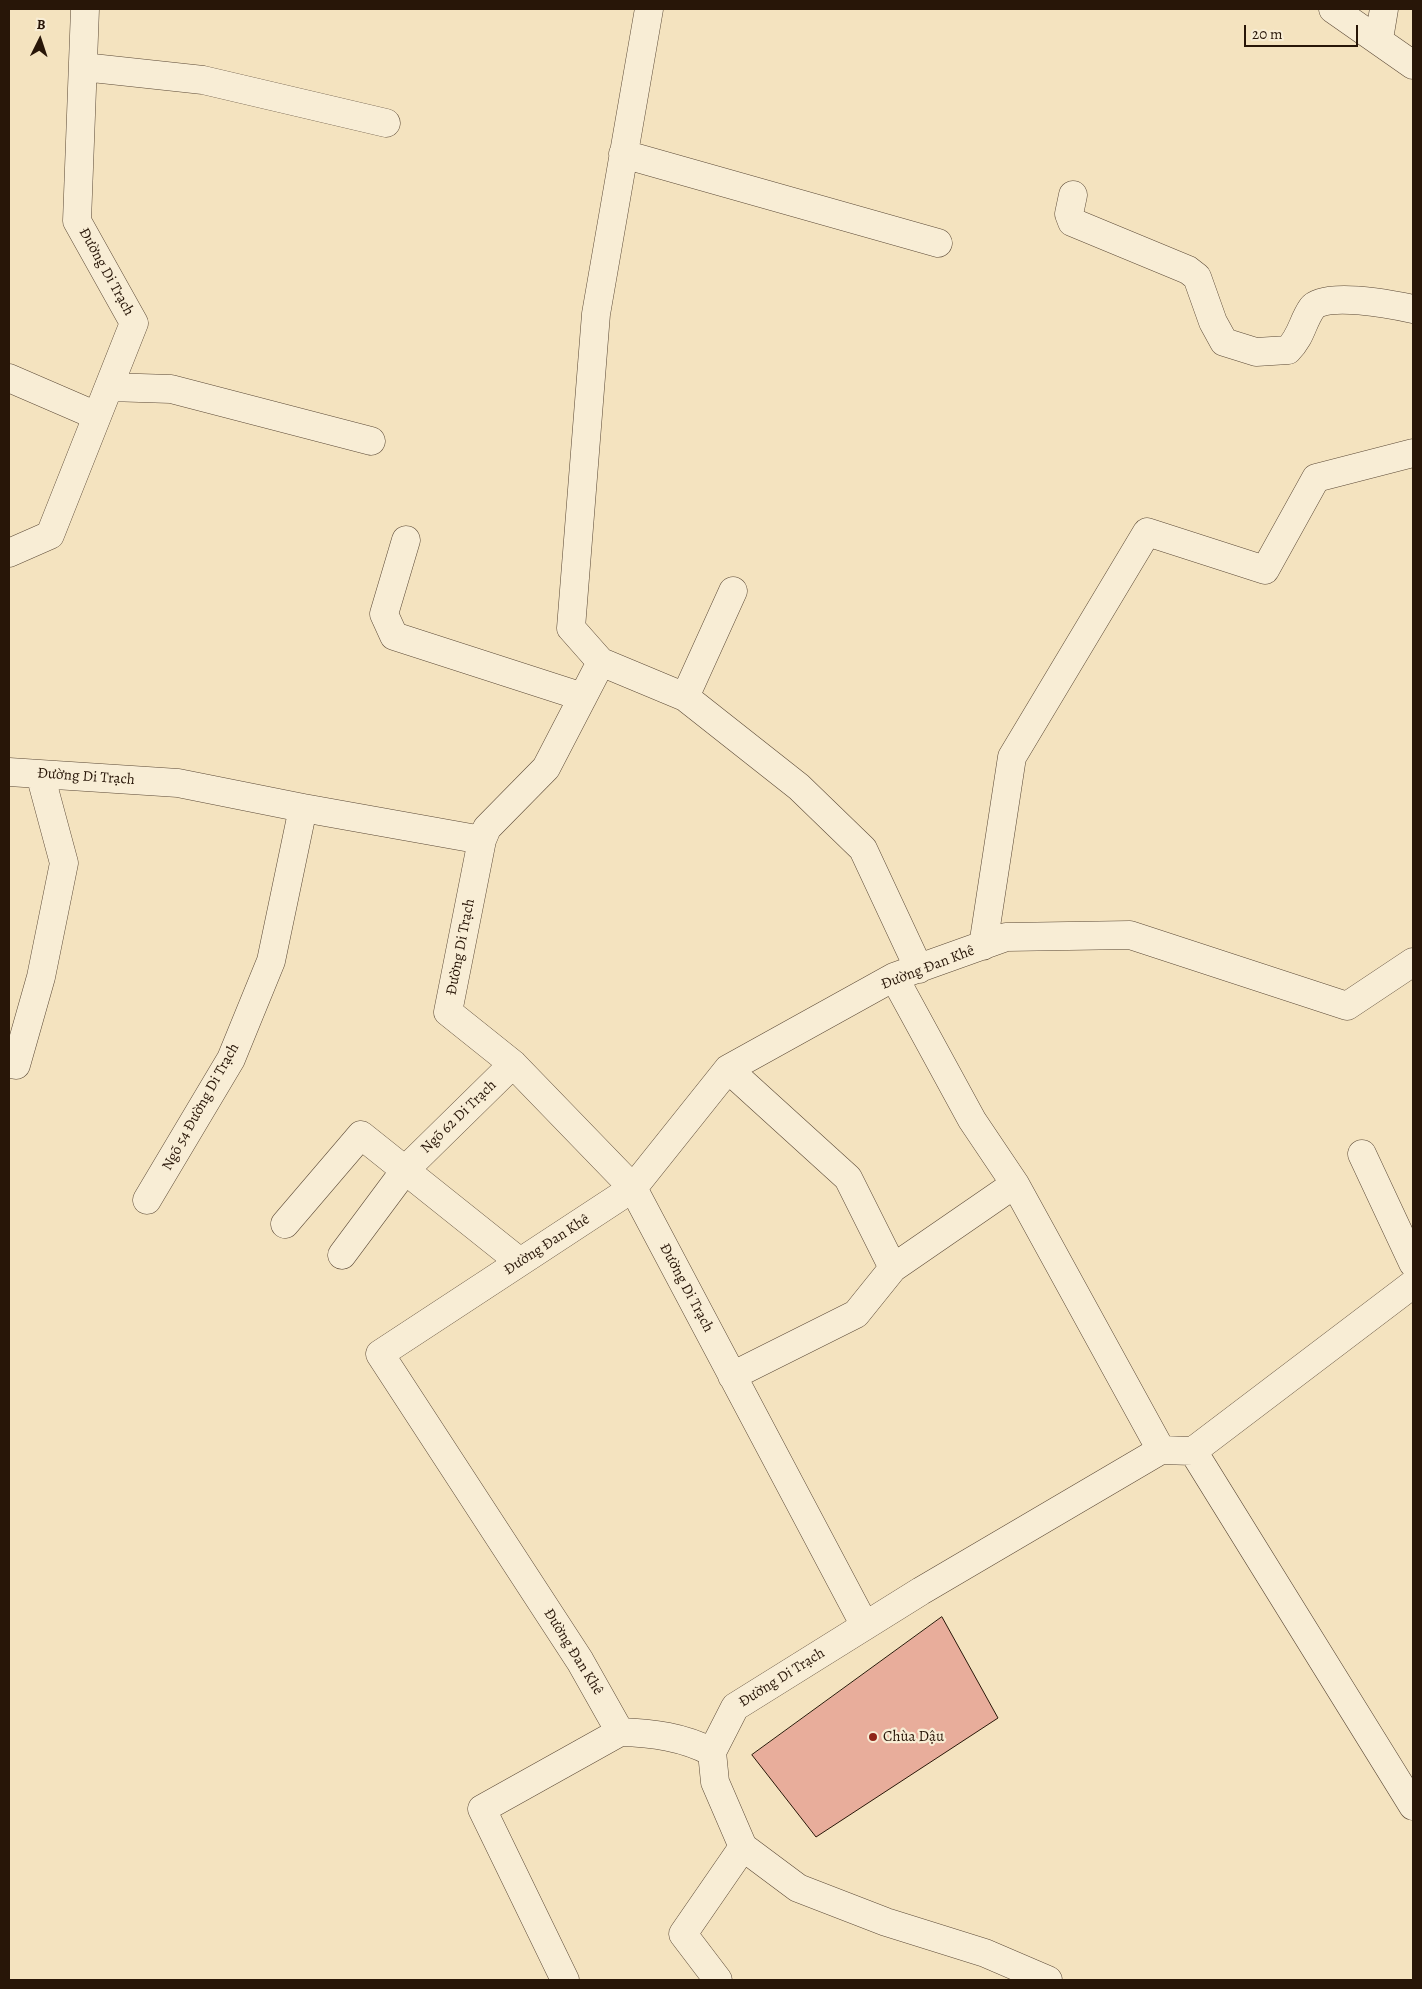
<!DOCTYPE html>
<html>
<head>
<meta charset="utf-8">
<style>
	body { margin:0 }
	#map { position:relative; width:1422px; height:1989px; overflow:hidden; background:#f4e3bf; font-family:Alegreya,serif }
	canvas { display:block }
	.frame { position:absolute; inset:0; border:10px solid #281608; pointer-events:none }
	.north { position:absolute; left:15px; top:15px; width:50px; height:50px; -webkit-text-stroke:4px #f8edd5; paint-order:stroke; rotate:4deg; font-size:14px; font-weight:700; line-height:20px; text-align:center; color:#281608 }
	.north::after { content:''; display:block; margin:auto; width:18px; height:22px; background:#281608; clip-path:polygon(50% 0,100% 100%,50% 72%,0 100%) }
	.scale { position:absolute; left:1244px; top:25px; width:114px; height:22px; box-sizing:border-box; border:2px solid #281608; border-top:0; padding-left:6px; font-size:15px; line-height:18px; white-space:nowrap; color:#281608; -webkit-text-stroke:4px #f8edd5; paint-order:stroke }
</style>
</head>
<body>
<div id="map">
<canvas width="1422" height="1989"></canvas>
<div class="frame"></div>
<div class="north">B</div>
<div class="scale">20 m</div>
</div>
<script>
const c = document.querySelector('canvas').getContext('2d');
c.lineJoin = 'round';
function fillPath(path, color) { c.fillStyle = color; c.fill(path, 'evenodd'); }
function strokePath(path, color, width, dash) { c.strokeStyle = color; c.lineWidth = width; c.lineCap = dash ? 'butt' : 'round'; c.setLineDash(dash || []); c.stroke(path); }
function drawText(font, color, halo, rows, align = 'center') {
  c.font = font + ' Alegreya,serif'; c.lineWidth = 4.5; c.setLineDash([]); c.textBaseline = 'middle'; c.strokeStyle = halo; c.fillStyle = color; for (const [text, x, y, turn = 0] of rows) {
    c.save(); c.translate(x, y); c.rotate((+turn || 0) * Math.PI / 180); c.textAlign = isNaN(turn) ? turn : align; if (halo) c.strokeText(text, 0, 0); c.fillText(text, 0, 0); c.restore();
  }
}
const building = new Path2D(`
	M942 1617 998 1718 816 1837 752 1755Z`);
fillPath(building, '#e8ad9b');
strokePath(building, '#281608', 1);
const minor = new Path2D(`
	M1333 9 1413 65
	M1379 39 1384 9
	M83 67 203 80 386 123
	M623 154 938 243
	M1073 195 1069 214 1072 222 1188 270 1197 277 1213 322 1224 342 1256 352 1288 350C1302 336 1302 322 1312 308 1324 291 1394 305 1413 309
	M9 378 97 416
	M109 387 171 389 371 441
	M406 540 384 614 394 636 583 697
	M9 553 50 535 134 323 77 221 85 9
	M601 662 571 628 596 314 649 9
	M685 697 733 591
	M9 772 178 783 303 808 482 840
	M983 946 1012 757 1147 532 1265 570 1316 478 1413 453
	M894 977 972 1120 1015 1184 1161 1450 1193 1451 1413 1806
	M9 1064 16 1065 41 977 64 863 40 774
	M728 1069 848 1178 893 1268 856 1314 732 1376
	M1362 1154 1413 1263
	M147 1200 231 1059 271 961 303 808
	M285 1224 361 1135 520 1262
	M342 1255 406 1169 513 1064
	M893 1268 1015 1184
	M1193 1451 1413 1284
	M865 1626 633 1188 513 1064 448 1012 482 840 487 828 546 768 601 662 685 697 799 787 863 849 919 969
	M620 1732C653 1733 683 1737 712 1752
	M565 1980 482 1809 620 1732 580 1661 380 1354 633 1188 728 1069 894 977 1006 937 1130 935 1347 1006 1413 962
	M718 1980 683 1934 743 1847
	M1048 1980 985 1953 886 1922 798 1888 743 1847 715 1782 712 1752 735 1707 921 1591 1161 1450`);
strokePath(minor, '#5b4936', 29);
strokePath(minor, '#f8edd5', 28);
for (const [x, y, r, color] of [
	[873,1737,5,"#8f2418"]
]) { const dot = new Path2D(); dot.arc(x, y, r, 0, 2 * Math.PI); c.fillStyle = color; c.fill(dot); strokePath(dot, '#f8edd5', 2); }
drawText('15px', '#281608', '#f8edd5', [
	["Đường Di Trạch",106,272,61],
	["Đường Di Trạch",86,777,4],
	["Đường Di Trạch",461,947,-79],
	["Đường Đan Khê",928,968,-21],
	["Ngõ 54 Đường Di Trạch",201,1107,-61],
	["Ngõ 62 Di Trạch",459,1117,-44],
	["Đường Đan Khê",547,1245,-33],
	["Đường Di Trạch",686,1288,62],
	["Đường Đan Khê",573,1652,58],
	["Đường Di Trạch",782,1678,-32]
]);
drawText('15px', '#281608', '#f8edd5', [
	["Chùa Dậu",883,1737]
], 'left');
</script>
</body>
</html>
